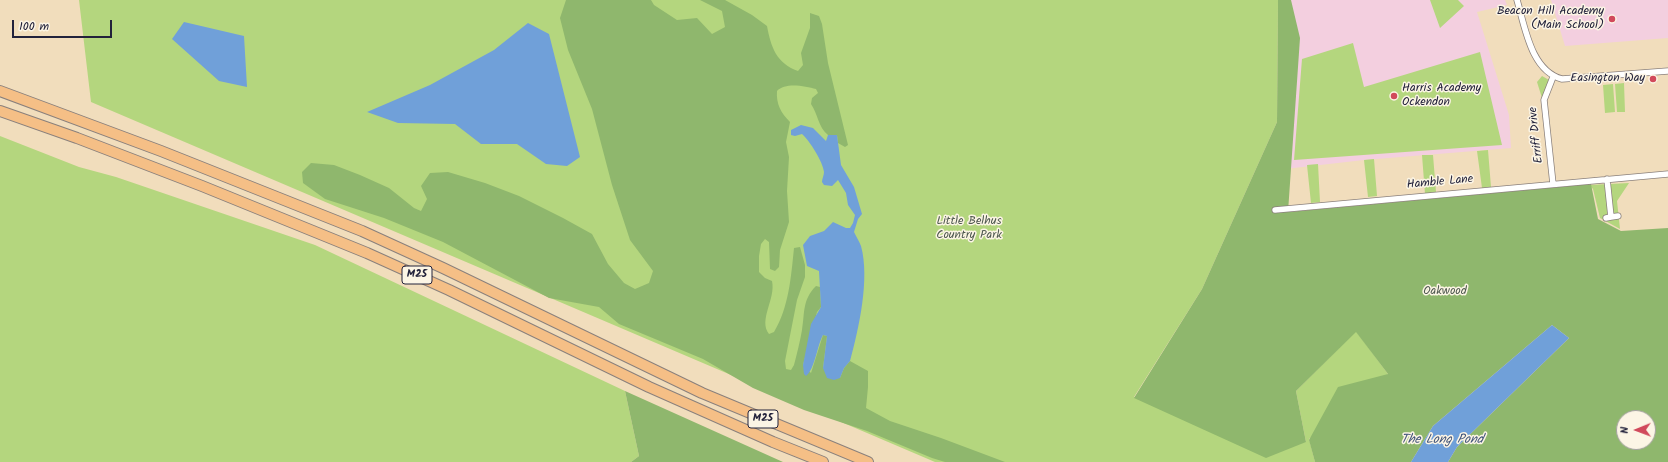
<!DOCTYPE html>
<html>
<head>
<meta charset="utf-8">
<style>
	body { margin:0 }
	#map { position:relative; width:1668px; height:462px; overflow:hidden; background:#f1ddbc; font-family:Kalam,sans-serif }
	canvas { display:block }
	.north { position:absolute; left:1616px; top:410px; width:40px; height:40px; box-sizing:border-box; background:#fcf5e5; border:1px solid #a5a1a1; border-radius:50%; rotate:269deg; font-size:11px; font-weight:700; line-height:16px; text-align:center; color:#22223b }
	.north::after { content:''; display:block; margin:auto; width:14px; height:18px; background:#d1495b; clip-path:polygon(50% 0,100% 100%,50% 72%,0 100%) }
	.scale { position:absolute; left:12px; top:20px; width:100px; height:18px; box-sizing:border-box; border:2px solid #22223b; border-top:0; padding-left:5px; font-size:12px; line-height:14px; white-space:nowrap; color:#22223b; -webkit-text-stroke:3px #fcf5e5; paint-order:stroke }
</style>
</head>
<body>
<div id="map">
<canvas width="1668" height="462"></canvas>
<div class="north">N</div>
<div class="scale">100 m</div>
</div>
<script>
const c = document.querySelector('canvas').getContext('2d');
c.lineJoin = 'round';
function fillPath(path, color) { c.fillStyle = color; c.fill(path, 'evenodd'); }
function strokePath(path, color, width, dash) { c.strokeStyle = color; c.lineWidth = width; c.lineCap = dash ? 'butt' : 'round'; c.setLineDash(dash || []); c.stroke(path); }
function drawText(font, color, halo, rows, align = 'center') {
  c.font = font + ' Kalam,sans-serif'; c.lineWidth = 3; c.setLineDash([]); c.textBaseline = 'middle'; c.strokeStyle = halo; c.fillStyle = color; for (const [text, x, y, turn = 0] of rows) {
    c.save(); c.translate(x, y); c.rotate((+turn || 0) * Math.PI / 180); c.textAlign = isNaN(turn) ? turn : align; if (halo) c.strokeText(text, 0, 0); c.fillText(text, 0, 0); c.restore();
  }
}
fillPath(new Path2D(`
	M1282 0H1505L1507 5 1477 12 1509 115 1511 148 1364 160 1285 169Z
	M1551 0H1668V38L1565 46Z`), '#f3cfdf');
fillPath(new Path2D(`
	M79 0H1278L1277 122 1202 289 1134 397 1306 442 1296 391 1356 331 1388 374 1309 439 1315 462H935L91 102Z
	M1430 0H1458L1464 6 1440 28Z
	M1353 43 1364 87 1480 52 1502 145 1294 160 1302 59Z
	M1542 76 1549 80 1542 98 1537 82Z
	M1624 83 1625 112H1617L1615 84Z
	M1613 84 1615 112 1605 113 1603 85Z
	M0 136 79 167 116 177 315 245 625 391 639 456 631 462H0Z
	M1488 150 1491 187 1482 188 1477 151Z
	M1422 155H1433L1436 192 1425 194Z
	M1374 159 1377 196 1368 197 1364 160Z
	M1318 164 1320 202 1311 203 1307 165Z
	M1629 183 1617 201 1620 229 1600 218 1593 189 1589 185Z`), '#b4d67e');
fillPath(new Path2D(`
	M566 0H651L654 5 677 20 697 18 712 34 725 27 722 11 700 0H725L752 15 767 26C771 47 776 63 798 71L803 65 801 53 810 28V13L819 16 822 24 828 63 848 145 845 147 838 143 837 135H828C818 127 818 114 811 104L812 98 818 93 816 89C805 86 785 82 777 91 776 104 781 113 790 122L786 142 789 157 787 191 789 222 780 250 779 267 775 271 770 269 769 242 765 239 761 244 759 256V272L765 278 772 281C776 299 758 320 769 334L774 332C789 307 791 277 794 248L800 247 805 265V277L797 300 785 361 786 369 791 370 794 365C797 353 800 342 802 330 805 313 802 300 816 286L820 287 821 307 817 312 803 365 811 373 823 335 827 336 823 368 840 378 844 368 850 361 868 371V387L866 408 890 421 941 438 1005 462H945L932 458 867 431 804 410 753 388 703 359 619 324 599 307 549 298 443 242 384 218 325 199 303 183 302 172 311 163 334 165 360 175 389 188 414 208 421 211 427 199 421 186 430 173 448 172 485 183 519 196 563 218 592 234 608 264 624 283 635 289 649 283 653 271 630 240 612 185 592 109 568 50 560 18Z
	M1278 0H1291L1300 38 1288 212 1591 184 1598 219 1621 231 1668 228V462H1448L1457 447 1569 338 1552 325 1433 426 1411 462H1315L1309 440 1338 387 1388 374 1356 332 1296 391 1306 442 1266 458 1134 398 1202 289 1277 122ZM1624 418H1648V442H1624Z
	M625 391 783 462H631L639 456Z`), '#8fb76d');
fillPath(new Path2D(`
	M184 22 244 36 247 87 219 81 172 39Z
	M528 23 549 34 580 157 567 166 546 164 517 144H481L455 124 398 123 367 112 430 85 494 50Z
	M801 125 813 128 826 141 828 135H837L841 165 854 187 862 214 858 219 854 232C856 236 859 241 861 246 870 279 859 328 850 361L844 368 840 378 834 380 827 378 823 368 827 336 823 335C817 346 815 369 806 376L804 374 803 365 811 324 821 307 819 271 807 266 803 245 810 236 824 231 833 222 846 228H850L853 223 855 215 848 205 846 193 838 180 832 186 824 185 822 182C822 179 824 175 824 172 823 162 810 141 802 134L795 136 791 135V130Z
	M1552 325 1569 338 1457 447 1448 462H1411L1433 426Z`), '#70a0d9');
const minor = new Path2D(`
	M1517 0C1525 27 1531 71 1562 79L1668 71
	M1553 184 1544 100 1553 77
	M1275 210 1668 174
	M1611 217 1618 216
	M1606 218 1611 217 1607 179`);
const motorway = new Path2D(`
	M0 91 161 151 362 231 443 268 702 393 868 462
	M0 111 77 138 202 186 367 253 449 290 649 387 773 442 823 462`);
strokePath(minor, '#8a807c', 7);
strokePath(motorway, '#8a807c', 12);
strokePath(minor, '#fff', 5.5);
strokePath(motorway, '#f5bf86', 10);
for (const [x, y, r, color] of [
	[1612,19,4,"#d1495b"],
	[1653,79,4,"#d1495b"],
	[1394,96,4,"#d1495b"]
]) { const dot = new Path2D(); dot.arc(x, y, r, 0, 2 * Math.PI); c.fillStyle = color; c.fill(dot); strokePath(dot, '#fcf5e5', 1.5); }
for (const [x, y, w] of [
	[417,275,30],
	[763,419,30]
]) { const box = new Path2D(); box.roundRect(x - w / 2, y - 9, w, 18, 3); c.fillStyle = '#fcf5e5'; c.fill(box); strokePath(box, '#22223b', 1); }
drawText('bold 11px', '#22223b', null, [
	["M25",417,275],
	["M25",763,419]
]);
drawText('12px', '#22223b', '#fcf5e5', [
	["Beacon Hill Academy",1604,12],
	["(Main School)",1604,26],
	["Easington Way",1645,79],
	["Harris Academy",1402,89,"left"],
	["Ockendon",1402,103,"left"]
], 'right');
drawText('12px', '#22223b', '#fcf5e5', [
	["Erriff Drive",1537,135,-96],
	["Hamble Lane",1440,183,-5]
]);
drawText('12px', '#4e584f', '#fcf5e5', [
	["Little Belhus",969,222],
	["Country Park",969,236],
	["Oakwood",1445,292]
]);
drawText('italic 13px', '#41547a', '#fcf5e5', [
	["The Long Pond",1442,441]
]);
</script>
</body>
</html>
